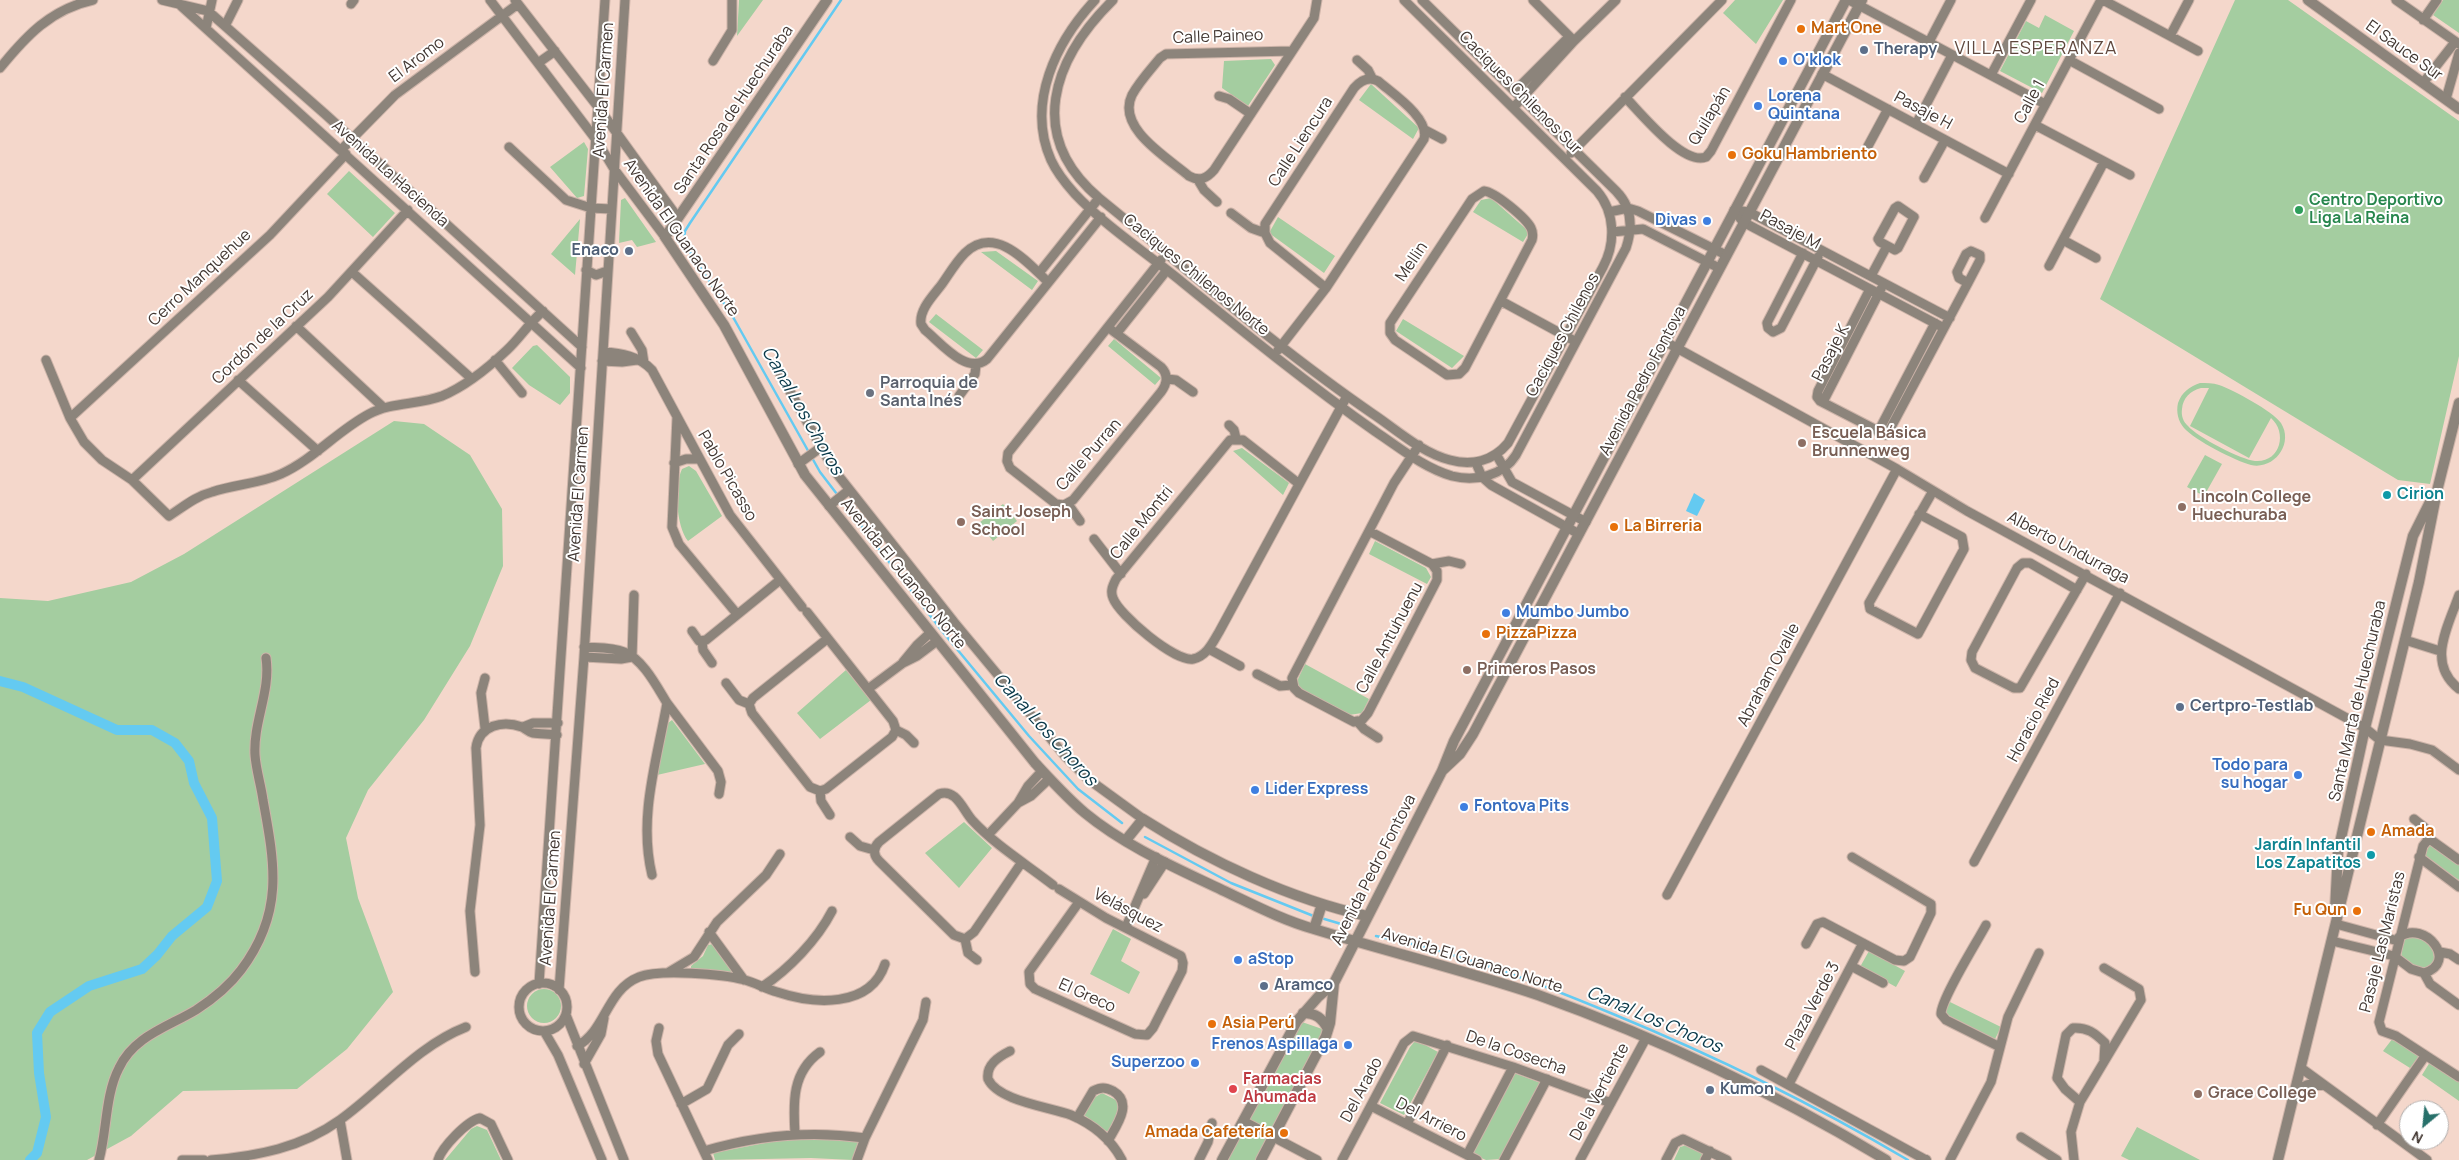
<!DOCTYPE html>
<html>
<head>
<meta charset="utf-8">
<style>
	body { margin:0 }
	#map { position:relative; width:2459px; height:1160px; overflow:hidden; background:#f4d7cb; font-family:Manrope,sans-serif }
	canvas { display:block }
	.north { position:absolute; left:2399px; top:1100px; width:50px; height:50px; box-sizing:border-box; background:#fff; border:1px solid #b3afad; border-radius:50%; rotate:208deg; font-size:14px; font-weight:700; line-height:20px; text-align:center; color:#423732 }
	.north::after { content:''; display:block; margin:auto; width:18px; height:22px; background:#27706a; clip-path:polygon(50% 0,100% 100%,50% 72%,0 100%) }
</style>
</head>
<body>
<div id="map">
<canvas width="2459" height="1160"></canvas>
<div class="north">N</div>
</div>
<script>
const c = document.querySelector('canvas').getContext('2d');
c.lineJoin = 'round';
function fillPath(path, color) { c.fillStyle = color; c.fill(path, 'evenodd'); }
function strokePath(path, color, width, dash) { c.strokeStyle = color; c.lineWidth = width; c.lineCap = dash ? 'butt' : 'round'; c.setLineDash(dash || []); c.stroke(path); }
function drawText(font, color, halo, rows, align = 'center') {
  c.font = font + ' Manrope,sans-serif'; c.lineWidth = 4; c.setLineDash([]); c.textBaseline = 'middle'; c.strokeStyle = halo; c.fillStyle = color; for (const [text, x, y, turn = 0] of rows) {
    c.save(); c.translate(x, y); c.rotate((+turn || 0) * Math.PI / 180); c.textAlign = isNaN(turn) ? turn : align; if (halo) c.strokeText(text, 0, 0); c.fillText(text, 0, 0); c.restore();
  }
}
fillPath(new Path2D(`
	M739 0H763L737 36Z
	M1735 0H1783L1756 44 1723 13Z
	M2235 0H2288L2459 121V356L2430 484 2398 480 2100 299Z
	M2443 0H2459V33L2433 15Z
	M2045 15 2074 31 2042 93 2000 71 2026 21 2039 28Z
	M1271 59 1275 65 1248 106 1222 88 1224 61Z
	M1371 84 1419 128 1413 139 1359 100Z
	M584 142 588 149 584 196 577 198 550 167Z
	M349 171 395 213 373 237 327 194Z
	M625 198 656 242 637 247 632 240 619 243 621 200Z
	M1491 198 1526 229 1528 234 1523 242 1473 212 1481 200Z
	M1278 217 1335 256 1324 273 1269 233Z
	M580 219 575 275 551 254Z
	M996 251 1038 281 1032 290 981 252Z
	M936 314 983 350 976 358 929 322Z
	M1403 319 1464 356 1452 368 1396 331Z
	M1114 339 1161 378 1155 385 1108 346Z
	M537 345 570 377V393L560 405 529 385 512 368 533 346Z
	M2200 383C2206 383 2213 383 2219 385 2233 390 2273 411 2281 423 2294 444 2274 470 2251 465 2236 461 2194 440 2184 428 2178 421 2176 412 2178 403 2182 392 2189 387 2200 383ZM2201 388H2209L2190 426 2249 458 2271 418C2288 433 2280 463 2255 461 2242 460 2197 437 2188 426 2183 422 2181 415 2182 409 2183 398 2190 391 2201 388Z
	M394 421 424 424 470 455 502 509 503 566 470 646 424 720 368 790 346 838 358 898 393 992 347 1049 297 1089 183 1091 131 1136 87 1160H0V598L48 601 131 582 184 554Z
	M1242 448 1289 483 1283 495 1233 451Z
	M2205 455 2222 464 2204 496 2187 487Z
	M689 466 696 471 722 516 688 541C676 526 674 486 682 469Z
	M1003 504 1017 521 993 541 979 523Z
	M1375 541 1426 568 1431 577 1427 584 1369 554Z
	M1305 664 1369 699 1362 713 1349 715 1298 687V679Z
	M846 670 871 700 820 739 797 713Z
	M672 720 705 764 657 775 668 723Z
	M964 822 992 848 959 888 925 853Z
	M2428 842 2459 860V880L2422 856Z
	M1113 929 1131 939 1121 961 1140 972 1129 994 1090 974Z
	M2408 937 2422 939 2432 947 2435 962 2425 969 2416 968 2401 957 2404 939Z
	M713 944 735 974 691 969V966L703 956 708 945Z
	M1869 951 1905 971 1896 987 1860 967Z
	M527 1006a17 17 0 1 1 34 0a17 17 0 1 1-34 0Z
	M1950 1002 2001 1027 1995 1039 1944 1013Z
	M1302 1022 1325 1030 1256 1160H1228Z
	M2393 1038 2419 1056 2410 1068 2383 1051Z
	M1416 1040 1438 1052 1404 1115 1380 1103 1410 1047Z
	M2430 1062 2459 1081V1101L2422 1075Z
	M1514 1073 1541 1083 1501 1159 1486 1160 1472 1154Z
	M1102 1093 1118 1101 1119 1112 1110 1131H1106L1084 1115 1092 1099Z
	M477 1126 487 1130 501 1160H445L471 1129Z
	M2137 1127 2200 1160H2129L2121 1156Z
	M791 1138 860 1141 853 1160 811 1158 715 1160 713 1153Z
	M1687 1145 1704 1154 1701 1160H1674L1680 1147Z`), '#a4cda0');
fillPath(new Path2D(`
	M1694 493 1705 500 1697 516 1686 511Z`), '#64caf1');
strokePath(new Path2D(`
	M841 0 690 223 685 231 684 243 733 317 820 472 942 631 1029 736 1078 789 1122 823
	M1145 837 1231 883 1316 917
	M1321 918 1348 926
	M1376 936C1459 952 1536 982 1613 1014 1715 1056 1813 1104 1908 1160`), '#64caf1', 2.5);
strokePath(new Path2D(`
	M0 681 23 687 117 730H152L175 743 189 761 194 783 212 818 217 881 207 907 172 936 157 955 142 969 89 986 50 1012 37 1033 39 1073 46 1117 37 1153 30 1160`), '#64caf1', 10);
const minor = new Path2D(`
	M162 0 208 11 325 114 582 347
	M490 0 597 141 614 169 665 237
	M515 0 598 107 678 218
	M1095 0C1056 42 1026 103 1051 160 1057 173 1066 184 1075 194 1104 225 1149 255 1182 282 1246 334 1309 385 1376 432 1400 448 1424 468 1452 476 1475 482 1503 476 1516 455L1626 248C1633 227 1632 207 1616 191L1422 0
	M1113 0C1052 60 1026 136 1099 198 1189 271 1277 348 1373 414 1397 430 1422 453 1450 460 1472 466 1493 461 1508 443L1603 267C1616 243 1615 212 1597 191L1404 0
	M1533 0 1572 39
	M1849 0 2045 104
	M2103 0 2198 51
	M2396 0 2459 44
	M351 4 354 0
	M181 6 581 368
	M2423 20 2437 0
	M225 26 238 0
	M206 28 212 0
	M2170 36 2189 0
	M1929 42 1951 0
	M1292 51 1166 54 1160 58C1151 69 1139 82 1132 95 1116 128 1168 158 1189 176 1200 182 1207 178 1214 170L1314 18 1317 0
	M1357 60 1368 70 1372 78
	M2069 60 2159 109
	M713 61 732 30V0
	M538 63 555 51
	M0 68C26 36 51 9 93 0
	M1822 74 2009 174
	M1991 75 2031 0
	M2423 83 2455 42
	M1515 91 1569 37
	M1219 96 1229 99 1251 114
	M1625 97C1640 112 1683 166 1706 157L1711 151 1791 0
	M2446 99 2459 53
	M1513 108 1574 41 1616 0
	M1916 124 1952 55
	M2035 125 2130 175
	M1425 130 1442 139
	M1868 146 1888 109
	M509 147 566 200 591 208 611 209
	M341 150 395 95 518 4
	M1571 153 1722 0
	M1924 178 1945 140
	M1198 180 1204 190 1217 202
	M1484 191C1495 192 1526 218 1531 228 1533 232 1533 236 1532 240L1465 368 1459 374 1447 375 1395 340 1390 333V323L1472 199Z
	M1898 206 1914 217 1898 248 1895 250 1880 242 1878 239 1895 208Z
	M1734 210 1749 212 1950 318
	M1734 210 1743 222 1944 328
	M1609 212 1628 208 1638 211 1726 255
	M1231 213 1251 228 1265 233
	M1985 218 2101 0
	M1612 232 1643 229 1719 268
	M2063 240 2096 258
	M1803 253 1767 323 1768 328 1773 332 1781 328 1818 257
	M2049 266 2104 162
	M586 270 596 275 607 271
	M352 272 472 379
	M1039 273 1099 198
	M1871 276 1887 246
	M1048 282C1027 262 995 224 965 253 956 262 949 274 942 284 934 295 919 309 921 324L925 330C940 342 967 376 987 359L1101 217
	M1870 289 1818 391 1817 397 1820 401 1886 435 1888 433 1968 283 1980 260V255L1971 251 1966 254 1957 272 1959 278 1968 283
	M1501 301 1571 339
	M296 326 384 408
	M1109 328 1161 367C1169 375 1167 384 1161 392L1073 500 1064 505 1056 504 1010 468 1007 461 1008 453 1161 260
	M631 332 642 350 644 363
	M1117 333 1167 270
	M1664 341 1897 469 1967 511 2365 728 2380 740 2410 744 2432 750 2459 770
	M1278 350 1326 288 1424 139C1430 118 1393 94 1378 81 1369 76 1361 80 1354 88L1265 224V233L1270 243 1326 288
	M603 352C621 353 639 356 652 370L730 515 802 607
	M46 360 70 418 84 442 102 460 132 480 169 516C183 507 196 496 212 492 235 484 259 484 281 474 314 459 337 431 369 414 391 402 418 405 442 396 466 386 488 368 507 350 520 338 529 323 543 311
	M495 360 522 393
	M602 361 622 362 637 360
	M778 370 834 470 954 622 1065 756 1088 779 1143 819
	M1167 379 1176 380 1193 392
	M238 380 318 451
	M959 396 975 374 976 365
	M1823 402 1881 289
	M677 417 672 527 679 544 737 614
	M70 418 270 235 346 154
	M1229 425 1234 430 1236 438
	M1878 432 1935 323
	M1496 454 1512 482 1586 522
	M674 463 686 459H699
	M1476 463 1482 477 1491 485 1579 534
	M798 464 820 448
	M132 480 328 297 408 210
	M1298 483 1243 440H1230L1116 579C1113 585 1110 591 1113 598 1119 615 1175 662 1193 659 1207 656 1213 642 1219 632L1347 396
	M1068 504 1080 521
	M829 506 849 490
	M1919 514 1962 537 1964 549 1918 634 1870 609 1869 603 1933 491
	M1369 531 1432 564 1437 571V580L1368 713 1362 720 1354 722 1299 693 1294 688 1292 678 1394 483 1419 445
	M1094 539 1121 574
	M1432 564 1449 561 1461 564
	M2077 590 2030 563H2023L2017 568 1972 652 1971 660 1975 668 2014 688H2020L2086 574
	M2459 595C2448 627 2426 663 2459 689
	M807 612 893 721 896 730
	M692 631 699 641 706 640 780 580
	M827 639 753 698 749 704 752 713 810 787 820 791 826 789 892 737 896 730
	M2405 640 2440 651
	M702 641 703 650 712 663
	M584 647C597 648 612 647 624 652 643 659 657 687 667 703 657 760 638 817 652 875
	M1209 649 1240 666
	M584 657 621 659 632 657
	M632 657 634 595
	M903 662 917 645 930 633
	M1257 674 1280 686 1292 685
	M485 678 481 693 485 728
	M726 683 739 700 749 704
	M868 689 903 663 917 656 937 641
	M667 703 718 771 721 782 719 794
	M1357 721 1364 729 1378 738
	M523 727 533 723H558
	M896 730 906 735 914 743
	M820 791 821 801 830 815
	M1018 803 1031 796 1049 779
	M2414 819 2424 827 2428 840
	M988 835 1018 803 1028 786 1042 771
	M850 837 860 846 874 850
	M2419 857 2459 887
	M2459 860 2431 840 2427 841 2423 846 2379 1022 2382 1031 2396 1036 2459 1077
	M1974 862 2120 593
	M1059 889 1106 918 1181 956 1183 963 1182 971 1153 1028 1147 1035 1135 1034 1035 989 1030 984 1029 972 1079 902
	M1144 894 1165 862
	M1667 895 1897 469
	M2336 924 2398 941
	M1986 925C1977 942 1941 999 1941 1014L1946 1020 2000 1047
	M1126 927 1156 857
	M709 932 744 980
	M2399 937C2426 919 2459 963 2424 973
	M965 939 954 935 879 861C873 855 873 848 879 842L939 794C956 788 963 810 972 820 995 845 1026 864 1053 885
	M965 939 974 932 1022 862
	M965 939 968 953 977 960
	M2332 941 2394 956 2411 969 2424 973
	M1806 944 1817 924 1823 922 1895 960 1904 961 1910 957 1931 913V904L1852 857
	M2440 952 2450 954 2459 960
	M1851 966 1883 983
	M475 972 470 911 480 825 476 748C479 725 503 720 522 727 526 729 528 732 533 733 540 734 549 734 557 735
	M669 972 694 957 717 922 766 875 780 854
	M2424 973 2430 984 2459 1005
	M519 1007a24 24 0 1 1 48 0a24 24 0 1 1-48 0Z
	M539 984 605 0
	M762 987C789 969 817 940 832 911
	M559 990 584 657 625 0
	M566 1015 624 1160
	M659 1028 656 1041 658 1054 708 1160
	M544 1031 558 1055 602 1160
	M577 1046C606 1031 606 990 639 977 660 969 722 974 745 980 756 983 766 989 777 992 813 1004 870 1009 885 964
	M1010 1051C998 1057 986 1065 988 1079 998 1101 1050 1107 1071 1115 1092 1124 1111 1139 1122 1160
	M584 1064 601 1034 604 1018
	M2301 1068 2427 1160
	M1761 1070 1926 1160
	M1789 1084 1863 943
	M2080 1102 2065 1089 2057 1078 2066 1035 2073 1028C2087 1027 2095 1033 2105 1043L2104 1060
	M681 1104 707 1089 728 1045 739 1034
	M1371 1106 1477 1160
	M1077 1118 1093 1091C1101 1087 1105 1087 1113 1091 1134 1103 1116 1126 1108 1141
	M340 1120 347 1160
	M1243 1121 1317 1160
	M1407 1124 1447 1045
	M2377 1125 2425 1056
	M795 1134C793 1102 792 1072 820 1052
	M2021 1137 2057 1160
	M704 1151C758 1135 809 1130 865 1138
	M1467 1155 1513 1067
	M99 1160C107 1131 105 1095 119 1068 134 1036 168 1027 196 1010 213 999 229 986 241 970 284 913 275 865 263 800 261 785 256 770 255 755 253 722 271 691 266 658
	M182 1160H204
	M211 1160C257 1156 301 1148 340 1120 382 1090 417 1046 466 1027
	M438 1160C442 1147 467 1121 480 1118L491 1124 508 1160
	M857 1160 865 1138 923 1020 926 1002
	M1199 1160 1208 1142 1212 1123
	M1342 1160 1404 1043 1413 1036 1513 1067 1611 1103
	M1504 1160 1547 1079
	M1580 1160 1646 1038
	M1666 1160 1675 1143 1683 1139 1727 1160
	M1705 1160 1710 1151
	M1950 1160 1991 1082 2008 1017 2039 953
	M2074 1160 2071 1132 2080 1102 2141 1000 2139 989 2104 968`);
const tertiary = new Path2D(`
	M827 0 665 237 724 325 805 475 1035 763C1051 780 1067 798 1085 813 1125 846 1176 868 1222 890 1252 904 1282 920 1314 929 1389 952 1464 970 1538 995 1658 1038 1777 1094 1886 1160
	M2308 0 2459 109
	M1443 770 1460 754 1473 734 1862 0
	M1126 840 1143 819C1209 861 1290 899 1367 916
	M2335 910 2338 852 2365 728 2413 536 2432 498
	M1314 929 1322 904
	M1303 1013C1316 1013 1322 1018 1328 1029
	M2295 1091 2308 1085H2322
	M1222 1160 1297 1021 1318 997 1334 983
	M1261 1160 1326 1036 1330 1023 1334 983 1442 771 1454 741 1846 0
	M1925 1160H1926
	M2278 1160 2419 582 2437 491 2459 403`);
strokePath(minor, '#cdb4a9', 11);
strokePath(tertiary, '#cdb4a9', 12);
strokePath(minor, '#8c847b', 9);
strokePath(tertiary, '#8c847b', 10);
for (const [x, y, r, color] of [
	[1801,29,5,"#e8710a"],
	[1864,50,5,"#5c6f8a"],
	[1783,61,5,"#3f7fe0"],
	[1758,106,5,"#3f7fe0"],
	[1732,155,5,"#e8710a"],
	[2299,210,5,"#2e9e5b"],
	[1707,221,5,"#3f7fe0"],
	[629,251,5,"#5c6f8a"],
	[870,393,5,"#6b7280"],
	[1802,443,5,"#8d6e63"],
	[2387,495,5,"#0f9aa8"],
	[2182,507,5,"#8d6e63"],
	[961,522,5,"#8d6e63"],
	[1614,527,5,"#e8710a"],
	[1506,613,5,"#3f7fe0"],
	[1486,634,5,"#e8710a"],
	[1467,670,5,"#8d6e63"],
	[2180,707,5,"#5c6f8a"],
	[2298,775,5,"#3f7fe0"],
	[1255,790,5,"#3f7fe0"],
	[1464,807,5,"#3f7fe0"],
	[2371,832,5,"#e8710a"],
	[2371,855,5,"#0f9aa8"],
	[2357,911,5,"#e8710a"],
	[1238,960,5,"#3f7fe0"],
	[1264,986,5,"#5c6f8a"],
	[1212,1024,5,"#e8710a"],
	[1348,1045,5,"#3f7fe0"],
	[1195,1063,5,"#3f7fe0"],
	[1233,1089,5,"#e0444e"],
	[1710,1090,5,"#5c6f8a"],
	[2198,1094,5,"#8d6e63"],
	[1284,1133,5,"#e8710a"]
]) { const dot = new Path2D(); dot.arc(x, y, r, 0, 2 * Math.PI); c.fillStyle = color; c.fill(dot); strokePath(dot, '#fff', 2); }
drawText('bold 16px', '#c56008', '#fff', [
	["Mart One",1811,29],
	["Goku Hambriento",1742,155],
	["La Birreria",1624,527],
	["PizzaPizza",1496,634],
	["Amada",2381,832],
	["Fu Qun",2347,911,"right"],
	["Asia Perú",1222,1024],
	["Amada Cafetería",1274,1133,"right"]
], 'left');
drawText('16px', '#423732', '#fff', [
	["Calle Paineo",1218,37,-2],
	["El Sauce Sur",2404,51,36],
	["El Aromo",417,60,-37],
	["Avenida El Carmen",604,90,-86],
	["Caciques Chilenos Sur",1520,93,45],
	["Calle 1",2030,102,-62],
	["Santa Rosa de Huechuraba",734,110,-56],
	["Pasaje H",1923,111,28],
	["Quilapán",1710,116,-59],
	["Calle Liencura",1301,142,-57],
	["Avenida La Hacienda",390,174,42],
	["Pasaje M",1790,230,28],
	["Avenida El Guanaco Norte",681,238,55],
	["Mellin",1412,262,-56],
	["Caciques Chilenos Norte",1196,275,39],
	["Cerro Manquehue",200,278,-43],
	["Caciques Chilenos",1563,335,-62],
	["Cordón de la Cruz",263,337,-43],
	["Pasaje K",1831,353,-63],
	["Avenida Pedro Fontova",1643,381,-62],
	["Calle Purran",1089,455,-49],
	["Pablo Picasso",727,476,60],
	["Avenida El Carmen",579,494,-86],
	["Calle Montri",1142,523,-51],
	["Alberto Undurraga",2068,548,28],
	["Avenida El Guanaco Norte",903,574,51],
	["Calle Antuhuenu",1390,638,-62],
	["Abraham Ovalle",1769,675,-62],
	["Santa Marta de Huechuraba",2358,701,-77],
	["Horacio Ried",2034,720,-62],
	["Avenida Pedro Fontova",1374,870,-63],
	["Avenida El Carmen",551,898,-86],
	["Velásquez",1128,911,28],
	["Pasaje Las Maristas",2383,942,-76],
	["Avenida El Guanaco Norte",1472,961,17],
	["El Greco",1087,996,24],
	["Plaza Verde 3",1813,1006,-62],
	["De la Cosecha",1516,1053,19],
	["Del Arado",1362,1090,-62],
	["De la Vertiente",1600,1092,-62],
	["Del Arriero",1431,1120,27]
]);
drawText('bold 16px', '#4e5e75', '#fff', [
	["Therapy",1874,50],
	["Enaco",619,251,"right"],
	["Certpro-Testlab",2190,707],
	["Aramco",1274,986],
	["Kumon",1720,1090]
], 'left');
drawText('bold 16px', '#366cbe', '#fff', [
	["O'klok",1793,61],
	["Lorena",1768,97],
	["Quintana",1768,115],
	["Divas",1697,221,"right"],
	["Mumbo Jumbo",1516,613],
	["Todo para",2288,766,"right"],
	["su hogar",2288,784,"right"],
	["Lider Express",1265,790],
	["Fontova Pits",1474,807],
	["aStop",1248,960],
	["Frenos Aspillaga",1338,1045,"right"],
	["Superzoo",1185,1063,"right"]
], 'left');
drawText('bold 16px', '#27864d', '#fff', [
	["Centro Deportivo",2309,201],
	["Liga La Reina",2309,219]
], 'left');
drawText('bold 16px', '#5b616d', '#fff', [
	["Parroquia de",880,384],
	["Santa Inés",880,402]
], 'left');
drawText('bold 16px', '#785e54', '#fff', [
	["Escuela Básica",1812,434],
	["Brunnenweg",1812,452],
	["Lincoln College",2192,498],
	["Huechuraba",2192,516],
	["Saint Joseph",971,513],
	["School",971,531],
	["Primeros Pasos",1477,670],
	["Grace College",2208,1094]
], 'left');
drawText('bold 16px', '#0d838f', '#fff', [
	["Cirion",2397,495],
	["Jardín Infantil",2361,846,"right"],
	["Los Zapatitos",2361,864,"right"]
], 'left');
drawText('bold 16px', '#be3a42', '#fff', [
	["Farmacias",1243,1080],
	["Ahumada",1243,1098]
], 'left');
c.letterSpacing = '1px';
drawText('18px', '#60483e', '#fff', [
	["VILLA ESPERANZA",2036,49]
]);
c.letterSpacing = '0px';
drawText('italic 18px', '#083849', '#fff', [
	["Canal Los Choros",802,411,60],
	["Canal Los Choros",1045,730,48],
	["Canal Los Choros",1654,1020,23]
]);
</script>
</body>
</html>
